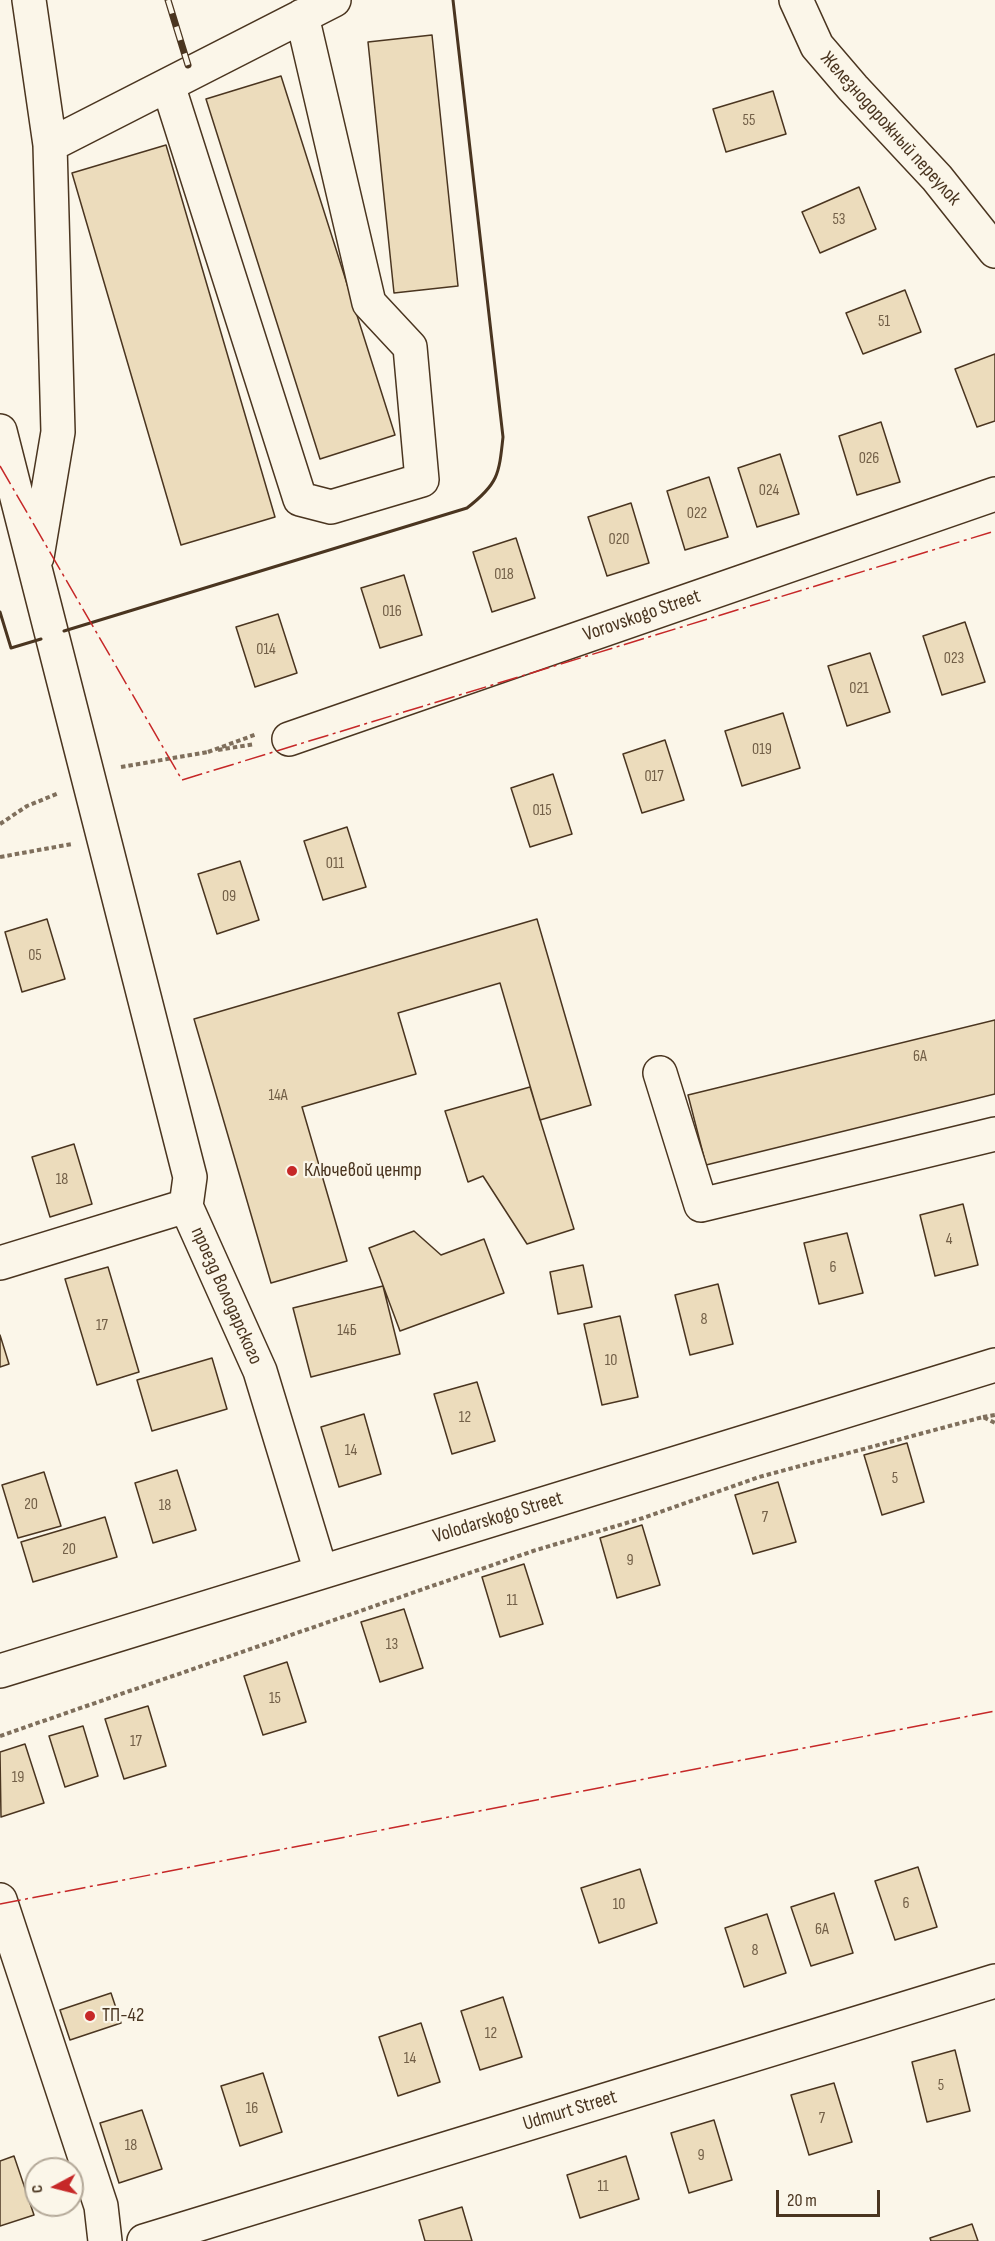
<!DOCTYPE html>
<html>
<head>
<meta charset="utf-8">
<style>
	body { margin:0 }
	#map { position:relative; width:995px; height:2241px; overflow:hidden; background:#fbf6e9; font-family:"Sofia Sans Condensed",sans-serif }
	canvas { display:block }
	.north { position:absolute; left:24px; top:2157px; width:60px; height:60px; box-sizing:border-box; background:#fbf6e9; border:2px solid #b4a999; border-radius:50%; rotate:263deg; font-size:16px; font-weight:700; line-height:24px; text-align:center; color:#4a3520 }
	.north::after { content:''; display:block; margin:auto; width:21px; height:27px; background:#c62828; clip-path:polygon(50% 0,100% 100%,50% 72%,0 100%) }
	.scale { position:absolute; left:776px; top:2190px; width:104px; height:27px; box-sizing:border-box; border:3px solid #4a3520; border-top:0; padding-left:8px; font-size:18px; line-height:21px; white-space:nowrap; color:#4a3520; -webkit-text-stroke:4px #fbf6e9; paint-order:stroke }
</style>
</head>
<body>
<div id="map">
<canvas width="995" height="2241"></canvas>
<div class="north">С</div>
<div class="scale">20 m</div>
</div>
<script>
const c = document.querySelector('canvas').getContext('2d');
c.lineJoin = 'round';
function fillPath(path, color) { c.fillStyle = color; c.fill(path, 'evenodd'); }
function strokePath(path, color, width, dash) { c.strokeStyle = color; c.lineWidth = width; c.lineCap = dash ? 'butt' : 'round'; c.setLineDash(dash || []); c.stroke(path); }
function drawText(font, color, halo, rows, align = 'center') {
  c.font = font + ' "Sofia Sans Condensed",sans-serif'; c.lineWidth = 4.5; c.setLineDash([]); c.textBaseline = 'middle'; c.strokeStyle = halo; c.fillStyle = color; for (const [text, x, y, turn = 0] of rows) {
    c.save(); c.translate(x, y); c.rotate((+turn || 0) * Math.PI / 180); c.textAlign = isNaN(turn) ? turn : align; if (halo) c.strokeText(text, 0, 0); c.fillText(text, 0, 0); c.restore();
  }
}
const building = new Path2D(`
	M432 35 458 286 394 293 368 42Z
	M281 76 395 435 320 459 206 99Z
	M773 91 786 134 726 152 713 109Z
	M166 145 275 517 181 545 72 173Z
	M859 187 876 229 820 253 802 212Z
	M905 290 921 332 863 354 846 313Z
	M995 354V421L977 427 955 369Z
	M881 422 900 482 857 495 839 436Z
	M780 454 799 514 757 527 738 468Z
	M709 477 728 537 685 550 667 491Z
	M631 503 649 563 607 576 588 517Z
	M516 538 535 598 492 612 473 552Z
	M404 575 422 635 380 648 361 588Z
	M278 614 297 673 255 687 236 627Z
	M965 622 985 682 942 695 923 636Z
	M870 653 890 712 847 726 828 666Z
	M783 713 800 768 742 786 725 731Z
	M665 740 684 800 642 813 623 754Z
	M553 774 572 834 530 847 511 788Z
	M347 827 366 887 323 900 304 841Z
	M240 861 259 920 217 934 198 874Z
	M47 919 65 979 22 992 5 932Z
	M537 919 591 1105 540 1120 500 983 398 1013 416 1074 302 1107 347 1261 271 1283 194 1019Z
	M995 1020V1094L706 1165 688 1095Z
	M530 1087 574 1229 527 1244 483 1176 468 1182 445 1111Z
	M74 1144 92 1204 50 1217 32 1157Z
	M963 1204 978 1265 935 1276 920 1215Z
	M414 1231 441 1255 484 1239 504 1293 400 1331 369 1248Z
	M847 1233 863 1293 819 1304 804 1243Z
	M583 1265 592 1307 558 1314 550 1272Z
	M108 1267 139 1372 97 1385 65 1279Z
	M718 1284 733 1344 690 1355 675 1295Z
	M383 1286 400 1354 311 1377 293 1308Z
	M620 1316 638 1397 602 1405 584 1324Z
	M0 1335 9 1364 0 1367Z
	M212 1358 227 1409 152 1431 137 1380Z
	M477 1382 495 1441 452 1454 434 1394Z
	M364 1414 381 1474 339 1487 321 1427Z
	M907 1443 924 1502 882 1515 864 1455Z
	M177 1470 196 1530 153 1543 135 1483Z
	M44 1472 61 1526 18 1538 2 1485Z
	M778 1482 796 1542 753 1554 735 1495Z
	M105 1517 117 1557 33 1582 21 1542Z
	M642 1525 660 1585 617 1598 600 1538Z
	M524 1564 543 1624 500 1637 482 1577Z
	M404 1609 423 1668 380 1682 361 1622Z
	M287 1662 306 1722 263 1735 244 1676Z
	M148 1706 166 1766 124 1779 105 1719Z
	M83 1726 98 1776 65 1787 49 1736Z
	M25 1744 44 1803 1 1817 0 1752Z
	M918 1867 937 1927 895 1940 875 1881Z
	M640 1869 657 1923 599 1943 581 1888Z
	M834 1893 853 1953 811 1966 791 1907Z
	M767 1914 786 1973 744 1987 725 1928Z
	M111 1993 121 2023 70 2040 60 2010Z
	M503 1997 522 2057 480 2070 461 2011Z
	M421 2023 440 2082 398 2096 379 2037Z
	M955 2050 970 2111 927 2122 912 2062Z
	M263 2073 282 2132 240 2146 221 2086Z
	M834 2083 852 2142 809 2155 791 2095Z
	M142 2110 162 2169 119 2183 100 2123Z
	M714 2120 732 2180 689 2193 671 2133Z
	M14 2156 34 2215 0 2226V2161Z
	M626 2156 639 2199 580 2218 567 2175Z
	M462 2207 472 2241H425L419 2220Z
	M972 2224 978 2241H931L930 2238Z`);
fillPath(building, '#ecdcbc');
strokePath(building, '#4a3520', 1.5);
const minor = new Path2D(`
	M29 0 50 145 58 432 37 557
	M796 0 817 46 853 88 937 178 995 251
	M168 85 300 499 331 507 422 480 410 347 369 303 302 16
	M50 145 334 0
	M0 431 190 1177 186 1206
	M289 739 995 494
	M660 1073 701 1205 995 1134
	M0 1263 186 1206 260 1371 321 1572
	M0 1671 995 1365
	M0 1900 101 2206 105 2241
	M144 2241 995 1981`);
strokePath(minor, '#4a3520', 36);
strokePath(new Path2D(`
	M218 750 255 744
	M208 752 257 734
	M121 767 208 752
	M0 824 27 806 59 793
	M0 857 72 844
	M983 1417 995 1415
	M0 1736 533 1551 643 1518 759 1477 983 1417 995 1423`), '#7f6f5c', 4, [4.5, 3]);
strokePath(minor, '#fbf6e9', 33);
const rail = new Path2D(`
	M168 0 188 65`);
strokePath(rail, '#4a3520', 7);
strokePath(rail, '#fbf6e9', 4.5, [14]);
strokePath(new Path2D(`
	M0 612 11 648 41 639
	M64 631 467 508C498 484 499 475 503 437L453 0`), '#4a3520', 3);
strokePath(new Path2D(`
	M0 466 182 780 995 531
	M0 1904 995 1711`), '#c62828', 1.5, [21, 4.5, 3, 4.5]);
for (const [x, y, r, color] of [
	[292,1171,6,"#c62828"],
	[90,2016,6,"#c62828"]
]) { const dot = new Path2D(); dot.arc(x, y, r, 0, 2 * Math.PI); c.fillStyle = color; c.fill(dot); strokePath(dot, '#fbf6e9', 2); }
drawText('16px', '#725f47', null, [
	["55",749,121],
	["53",839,220],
	["51",884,322],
	["026",869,459],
	["024",769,491],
	["022",697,514],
	["020",619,540],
	["018",504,575],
	["016",392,612],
	["014",266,650],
	["023",954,659],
	["021",859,689],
	["019",762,750],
	["017",654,777],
	["015",542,811],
	["011",335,864],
	["09",229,897],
	["05",35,956],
	["6А",920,1057],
	["14А",278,1096],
	["18",62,1180],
	["4",949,1240],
	["6",833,1268],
	["8",704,1320],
	["17",102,1326],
	["14Б",347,1331],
	["10",611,1361],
	["12",465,1418],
	["14",351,1451],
	["5",895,1479],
	["20",31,1505],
	["18",165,1506],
	["7",765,1518],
	["20",69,1550],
	["9",630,1561],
	["11",512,1601],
	["13",392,1645],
	["15",275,1699],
	["17",136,1742],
	["19",18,1778],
	["6",906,1904],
	["10",619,1905],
	["6А",822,1930],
	["8",755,1951],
	["12",491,2034],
	["14",410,2059],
	["5",941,2086],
	["16",252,2109],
	["7",822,2119],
	["18",131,2146],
	["9",701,2156],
	["11",603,2187]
]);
drawText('20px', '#4a3520', '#fbf6e9', [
	["Железнодорожный переулок",890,129,48],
	["Vorovskogo Street",642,616,-19],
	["проезд Володарского",226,1296,66],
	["Volodarskogo Street",498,1518,-17],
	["Udmurt Street",570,2111,-17]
]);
drawText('20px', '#4a3520', '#fbf6e9', [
	["Ключевой центр",304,1171],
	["ТП-42",102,2016]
], 'left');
</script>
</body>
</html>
